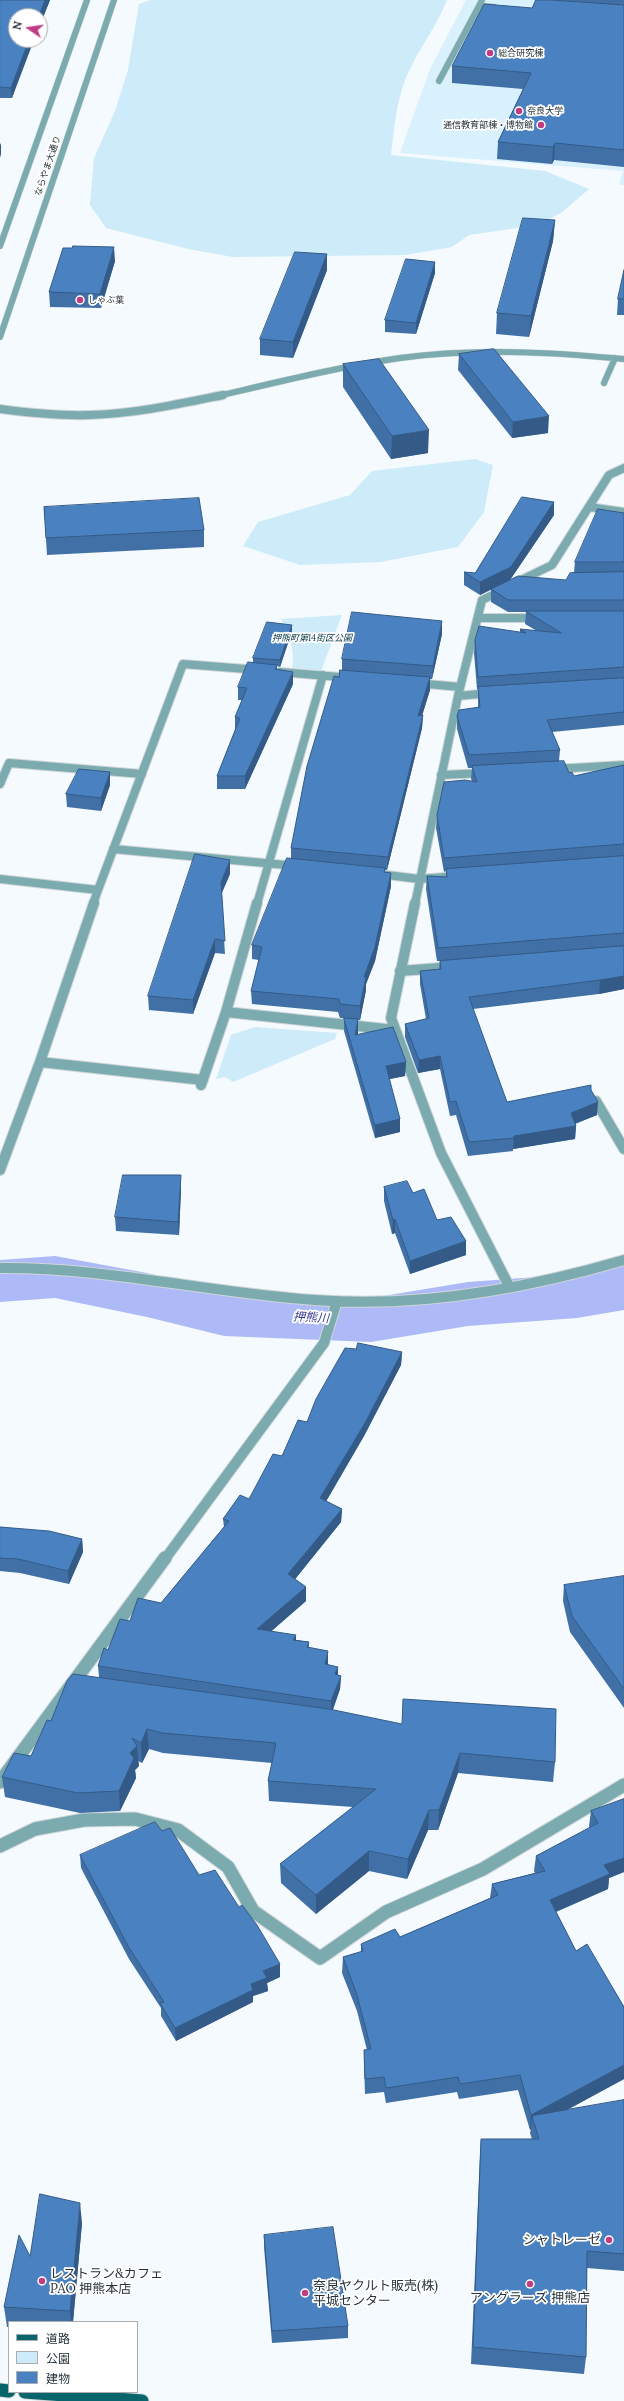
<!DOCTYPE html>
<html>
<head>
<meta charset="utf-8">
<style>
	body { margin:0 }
	#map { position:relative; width:624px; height:2401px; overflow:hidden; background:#f4fafd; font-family:Lora,"Noto Sans JP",serif }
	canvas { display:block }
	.legend { position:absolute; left:8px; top:2321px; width:130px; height:72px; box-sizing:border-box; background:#fff; border:1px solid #a9adb0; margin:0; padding:5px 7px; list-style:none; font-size:12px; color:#273339 }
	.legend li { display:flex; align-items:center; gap:8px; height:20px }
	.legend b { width:20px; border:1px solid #a9adb0 }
	.north { position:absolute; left:8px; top:8px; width:40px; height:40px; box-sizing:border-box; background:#fff; border:1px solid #a9adb0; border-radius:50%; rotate:283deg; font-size:11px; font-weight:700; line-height:16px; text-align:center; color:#273339 }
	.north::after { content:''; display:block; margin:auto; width:14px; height:18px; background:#c03d85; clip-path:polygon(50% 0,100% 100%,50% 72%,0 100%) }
</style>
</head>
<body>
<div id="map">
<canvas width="624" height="2401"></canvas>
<ul class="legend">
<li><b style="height:5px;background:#08656c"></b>道路</li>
<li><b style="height:11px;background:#ceebf9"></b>公園</li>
<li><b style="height:11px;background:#4a82c1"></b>建物</li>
</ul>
<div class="north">N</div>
</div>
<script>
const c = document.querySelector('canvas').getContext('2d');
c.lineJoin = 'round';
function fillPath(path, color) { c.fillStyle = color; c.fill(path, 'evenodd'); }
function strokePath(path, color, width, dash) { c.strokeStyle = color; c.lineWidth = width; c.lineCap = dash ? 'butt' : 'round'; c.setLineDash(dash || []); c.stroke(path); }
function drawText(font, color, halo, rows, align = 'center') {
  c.font = font + ' Lora,"Noto Sans JP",serif'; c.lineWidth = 3.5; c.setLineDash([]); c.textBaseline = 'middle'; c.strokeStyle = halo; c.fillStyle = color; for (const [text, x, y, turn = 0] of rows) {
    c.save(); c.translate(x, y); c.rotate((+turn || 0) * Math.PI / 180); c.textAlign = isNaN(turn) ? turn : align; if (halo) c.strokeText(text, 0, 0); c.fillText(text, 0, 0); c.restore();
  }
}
fillPath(new Path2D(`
	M466 0H624V185H619L623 171 400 153 430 69Z`), '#d9f1fc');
fillPath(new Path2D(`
	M151 0H447C437 26 419 48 408 73 397 96 394 130 391 155L545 171 589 189 561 213 538 225 469 235 452 247 405 255 233 257 188 249 106 228 90 205 94 158 115 111 128 70 139 4Z
	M475 459 493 465 484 512 458 547 381 562 300 565 243 546 258 522 350 495 372 471Z
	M342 615 321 671 292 668C295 648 290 637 281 619Z
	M255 1027 337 1033 335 1039 233 1082 225 1077 216 1079 231 1035Z`), '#ceebf9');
fillPath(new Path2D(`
	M55 1256 147 1273 224 1292 371 1298 468 1282 577 1274 624 1266V1310L577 1318 468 1326 371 1342 224 1336 147 1317 55 1298 0 1302V1260Z`), '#aeb9f8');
const serviceFar1 = new Path2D(`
	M482 0 479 6 494 7
	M439 81 479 6
	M604 383 615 358
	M218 396C278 382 338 367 400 358 474 348 549 352 624 359`);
const service = new Path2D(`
	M0 409C30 413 59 416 89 415 134 414 179 404 223 395`);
const minorFar2 = new Path2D(`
	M589 507 624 512
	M517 582 552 565 609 475 624 468
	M478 618H538
	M280 672 352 678
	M416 683 460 687
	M458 696 490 693
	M554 769 624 765
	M441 775 484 773
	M0 784 9 763 142 774
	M113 849 297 866
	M379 874 419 879 458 876
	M0 879 98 890 183 664 259 670
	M93 904 98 890
	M257 904 323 675
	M415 904 458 696 482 600 503 590`);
const minorFar1 = new Path2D(`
	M94 903 40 1062 203 1080
	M257 903 226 1012 395 1030
	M415 903 391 1018 441 1153 509 1286
	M400 971 453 967
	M201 1085 226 1012
	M596 1101 624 1149
	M0 1170 40 1062
	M0 1268C106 1267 210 1293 315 1300 418 1308 525 1289 624 1260
	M165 1559 324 1343 337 1301`);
const minor = new Path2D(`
	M0 1782 165 1558
	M0 1846 35 1829 84 1820 135 1819 178 1830 228 1867 253 1911 320 1958 386 1912 483 1869 624 1785`);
const tertiary = new Path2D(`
	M0 246 87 0
	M0 337 114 0`);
const primary = new Path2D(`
	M0 2390 9 2391
	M25 2392 142 2401`);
strokePath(serviceFar1, '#cfd6da', 7);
strokePath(service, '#cfd6da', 10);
strokePath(minorFar2, '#cfd6da', 10);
strokePath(minorFar1, '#cfd6da', 12);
strokePath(minor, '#cfd6da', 15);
strokePath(tertiary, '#cfd6da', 7);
strokePath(primary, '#cfd6da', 15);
strokePath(serviceFar1, '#7babaf', 6);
strokePath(service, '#7babaf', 8);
strokePath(minorFar2, '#7babaf', 8);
strokePath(minorFar1, '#7babaf', 10);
strokePath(minor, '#7babaf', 13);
strokePath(tertiary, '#7babaf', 6);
strokePath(primary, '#08656c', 13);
fillPath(new Path2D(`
	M0 0H50L40 25V16L12 98H0Z
	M536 0H624V167L554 160 552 164 497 159 498 142 523 89 452 83V66L532 8Z
	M555 220 553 241 529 337 496 334 497 313Z
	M327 254V270L293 358 260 355V339Z
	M115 261 101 308 50 307 49 292Z
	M435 262V273L416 334 385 332V320Z
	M624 270V315H617L618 299Z
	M459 354 548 433 512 438 458 370Z
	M343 364 428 453 391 459 343 387Z
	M44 507 204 530V547L47 555Z
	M624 513V725L552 732 560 750 559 761 569 773 574 776 624 765V989L599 994 473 1009 507 1102 591 1090 597 1115 575 1124 576 1126 575 1139 513 1149V1151L468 1156 456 1115 450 1116 440 1069 418 1073 405 1037V1024L426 1019 420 984V971L439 969 440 961H437L426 889 427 876 446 877V871L444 872 436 828 437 815 472 781 471 779 472 768H468L457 729V716L478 707V689H477L474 653 475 640 520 632V629L537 631 525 624 526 612H508L491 602V589L566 580 574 572 575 562Z
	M554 515 510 580 480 595 464 585V572L475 573Z
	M292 631 280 667 277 666V670L293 684 245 789H217V776L235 730V717L242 700H238V687L253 663V658Z
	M442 634 432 679H430V690L422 715H423L422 728 387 870H385V872L391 886 375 961 366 984V990L360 1020H358L357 1035 406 1062 405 1076 389 1079 400 1119V1132L375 1138 344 1031V1018H340L338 1012 252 1004 251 991 259 960 252 959V945L291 859V848L342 670V659Z
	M110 772V785L101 811 67 807 66 794Z
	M230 874 221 894 225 954 215 953 193 1014 149 1010 148 996Z
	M384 1187 413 1193 437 1220 466 1241V1255L410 1274 395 1233 392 1234 384 1201Z
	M181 1189 179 1235 116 1231 115 1217Z
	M356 1349 402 1352 401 1365 364 1436 326 1501 342 1509 341 1522 295 1579 306 1587V1601L271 1631 296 1640 309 1642V1647L328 1664 338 1675 341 1676 340 1689 333 1710 555 1762 553 1782 458 1773 438 1830H428L407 1879 369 1871 316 1914 281 1883 280 1864 353 1807 269 1801 268 1781 272 1763 163 1753 149 1749 142 1763 138 1761 139 1766 135 1770 136 1778 120 1811 80 1813 5 1797 2 1777 31 1756 51 1721 99 1677 98 1666 108 1650 130 1621 161 1603 224 1527 223 1519 249 1499 307 1422Z
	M0 1527 82 1539 83 1552 69 1584 20 1573 0 1571Z
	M624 1576V1708L570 1632 563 1601 564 1585Z
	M624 1799V1872L609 1878 608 1889 556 1912 576 1951 624 2007V2079L567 2110 624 2100V2271L587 2268 586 2357 584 2374 471 2364 480 2157 481 2139H532L530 2133 531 2129 530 2130 518 2090 459 2099 457 2092 386 2103 384 2092 365 2094 364 2065V2050H367L357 2011 342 1973 343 1957 361 1952V1944L400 1937 490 1898 492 1884 535 1873 534 1871 536 1856 590 1828 589 1826 591 1811Z
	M162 1831 199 1875 239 1907 280 1964V1977L267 1983 268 1991 253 1996V2002L176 2041 161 2016V2008L129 1959 81 1868 80 1855Z
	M82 2223 73 2322H9V2327H7L4 2307Z
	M264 2235 348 2326V2338L272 2343 264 2247Z`), '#4070a6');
fillPath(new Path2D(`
	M45 0H50L40 25V16H39Z
	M29 40H34L12 98 11 88Z
	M1 143V154L0 158V145Z
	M555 143 554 160 552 164 553 147Z
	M555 220 553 241 529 337 531 316Z
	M114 247 115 261 101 308 100 294Z
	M327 254V270L293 358V342Z
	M435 262V273L416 334V323Z
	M549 416 548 433 512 438 513 422Z
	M429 430 428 453 391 459 392 436Z
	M554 502V515L510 580 480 595V582Z
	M442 621V634L432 679 433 666Z
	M292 625V631L280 667V660Z
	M293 672V684L245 789V776Z
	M430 677V690L418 729V716Z
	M423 715 422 728 387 870 388 857Z
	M110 772V785L101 811V798Z
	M230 860V874L221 895V882Z
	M391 873V886L375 961 366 984V990L360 1020V1006L364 977Z
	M215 939V953L193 1014V1000Z
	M624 976V989L599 994 600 980Z
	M358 1019V1033L355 1049V1035Z
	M440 1056V1069L418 1073 419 1060Z
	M406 1062 405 1076 385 1080 386 1066Z
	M598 1102 597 1115 569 1126 571 1113Z
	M400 1119V1132L375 1138V1125Z
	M576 1126 575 1139 513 1149 514 1138V1136Z
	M181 1175V1189L179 1235 178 1222Z
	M395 1219V1233L392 1234 393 1220Z
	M466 1241V1255L410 1274V1261Z
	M402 1352 401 1365 364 1436 320 1512V1498Z
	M342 1509 341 1522 288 1588V1574Z
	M82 1539 83 1552 69 1584 68 1571Z
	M306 1587V1601L258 1643 257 1629Z
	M296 1635V1648L293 1640Z
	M328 1651V1664H325Z
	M338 1667V1680L335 1674Z
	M341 1676 340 1689 331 1714V1701Z
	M147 1729 149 1749 142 1763 141 1743Z
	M137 1746 139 1766 135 1770 136 1778 120 1811 119 1791 130 1753Z
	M460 1753 458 1773 438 1830 439 1810Z
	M429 1810 428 1830 407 1879 408 1859Z
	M369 1851V1871L316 1914V1895Z
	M624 1858V1872L609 1878 608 1889 548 1915 550 1900 604 1865Z
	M280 1964V1977L267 1983 268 1991 253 1996V2002L176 2041 175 2028 251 1984 263 1971Z
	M624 2065V2079L535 2127 532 2116 531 2129 530 2130 531 2115Z
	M80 2203 82 2223 73 2322H71L70 2311Z`), '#345b87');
const building = new Path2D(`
	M0 0H45L39 16H16V40H29L11 88 0 87Z
	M536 0H551L624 5V150L555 143 553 147 498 142 531 73 452 66 484 4 532 8Z
	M523 218 555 220 531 316 497 313Z
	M73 246 114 247 100 294 49 292 63 248H72Z
	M295 252 327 254 293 342 260 339Z
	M406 259 435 262 416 323 385 320Z
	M624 270V299H618Z
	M494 349 549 416 513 422 459 354Z
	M379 359 429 430 392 436 343 364Z
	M522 497 554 502 511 567 480 582 464 572 475 573Z
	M199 498 204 530 46 538 44 507Z
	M598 509 624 513V562H575Z
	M624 572V600H508L491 589 518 576 566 580 570 573Z
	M526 611H624V667L478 677 475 640 479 626 526 633 520 629 561 633Z
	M352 612 442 621 433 666 342 659Z
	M267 622 292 625 280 660 253 658Z
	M248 662 277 665 275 669 293 672 245 776H217L240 718 235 717 247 688 238 687Z
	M340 670 430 677 418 716 423 715 388 857 291 848 307 766 334 676 339 677Z
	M624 678V712L547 720 560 750 469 755 457 716 459 710 480 707 478 687Z
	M564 761 569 773 572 772 574 776 624 765V844L444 858 437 815 444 782 465 780 477 782 472 766Z
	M79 769 110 772 101 798 66 794Z
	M195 854 230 860 221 882 225 941 215 939 193 1000 148 996Z
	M624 856V933L438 948 427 876 447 877 446 869Z
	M287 858 385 868 384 872 391 873 375 947 364 977H366L360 1006 340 1004 339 999 251 991 262 947 252 945Z
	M624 946V976L600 980 469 997 507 1102 591 1085V1090L598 1102 571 1113 576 1126 514 1136V1138L469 1142 456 1101 450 1102 440 1056 419 1060 405 1024 429 1018 420 971 441 969 440 961Z
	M344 1018 358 1019 355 1035 393 1027 406 1062 386 1066 400 1119 375 1125Z
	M123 1175H181L178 1222 115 1217Z
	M407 1181 413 1193 424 1189 437 1220 451 1217 466 1241 410 1261 395 1219 393 1220 384 1187Z
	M358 1343 402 1352 365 1423 320 1498 342 1509 288 1574 306 1587 257 1629 296 1635 293 1640 309 1642 307 1647 328 1651 325 1664 338 1667 335 1674 341 1676 331 1701 98 1666 104 1648 108 1650 120 1619 130 1621 138 1598 161 1603 229 1521 223 1519 240 1495 249 1499 273 1454 282 1456 298 1420 307 1422 316 1399 345 1348 356 1349Z
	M0 1527 49 1531 82 1539 68 1571 18 1559 0 1558Z
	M624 1576V1689L572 1616 564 1585Z
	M73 1674 329 1709 402 1724 403 1699 556 1709 555 1762 460 1753 439 1810H429L408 1859 369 1851 316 1895 280 1864 376 1789 268 1781 276 1743 162 1733 147 1729 141 1743 132 1738 137 1746 130 1753 134 1758 119 1791 78 1793 2 1777 14 1753 31 1756 47 1720 51 1721 67 1681Z
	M624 1799V1858L604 1865 610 1874 550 1900 576 1951 587 1944 624 2007V2065L531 2115 520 2075 460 2084 458 2077 386 2088 384 2077 365 2079 364 2050 371 2049 357 1995 343 1957 363 1951 361 1944 395 1929 400 1937 498 1895 492 1884 545 1871 536 1856 598 1823 591 1811Z
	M155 1822 162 1831 170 1828 199 1875 215 1870 239 1907 242 1905 257 1925 280 1964 263 1971 267 1978 251 1984 253 1990 175 2028 160 2003 164 2002 128 1946 80 1855Z
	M624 2100V2254L587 2251 586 2357 473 2347 481 2139H539L532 2116Z
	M40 2194 80 2203 70 2311 4 2307 19 2235 30 2256Z
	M333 2227 348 2326 272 2331 264 2235Z`);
fillPath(building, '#4a82c1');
strokePath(building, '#345b87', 1);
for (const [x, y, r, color] of [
	[490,53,4,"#c03d85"],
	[519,111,4,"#c03d85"],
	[541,125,4,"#c03d85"],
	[80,300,4,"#c03d85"],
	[609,2240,4,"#c03d85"],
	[42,2281,4,"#c03d85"],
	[530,2284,4,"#c03d85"],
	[305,2293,4,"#c03d85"]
]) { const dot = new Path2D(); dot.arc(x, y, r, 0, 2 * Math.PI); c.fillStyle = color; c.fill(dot); strokePath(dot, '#fff', 1.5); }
drawText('9px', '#273339', '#fff', [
	["総合研究棟",498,53],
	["奈良大学",527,111],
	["通信教育部棟・博物館",533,125,"right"],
	["しゃぶ葉",88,300]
], 'left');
drawText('9px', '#273339', '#fff', [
	["ならやま大通り",48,166,-71]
]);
drawText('italic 9px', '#033445', '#fff', [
	["押熊町第14街区公園",312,638]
]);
drawText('italic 12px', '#393b94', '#fff', [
	["押熊川",311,1318,3]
]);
drawText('13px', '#273339', '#fff', [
	["シャトレーゼ",601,2240,"right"],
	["レストラン&カフェ",50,2274],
	["PAO 押熊本店",50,2289],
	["奈良ヤクルト販売(株)",313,2286],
	["平城センター",313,2301],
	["アングラーズ 押熊店",530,2298,"center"]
], 'left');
</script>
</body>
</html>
